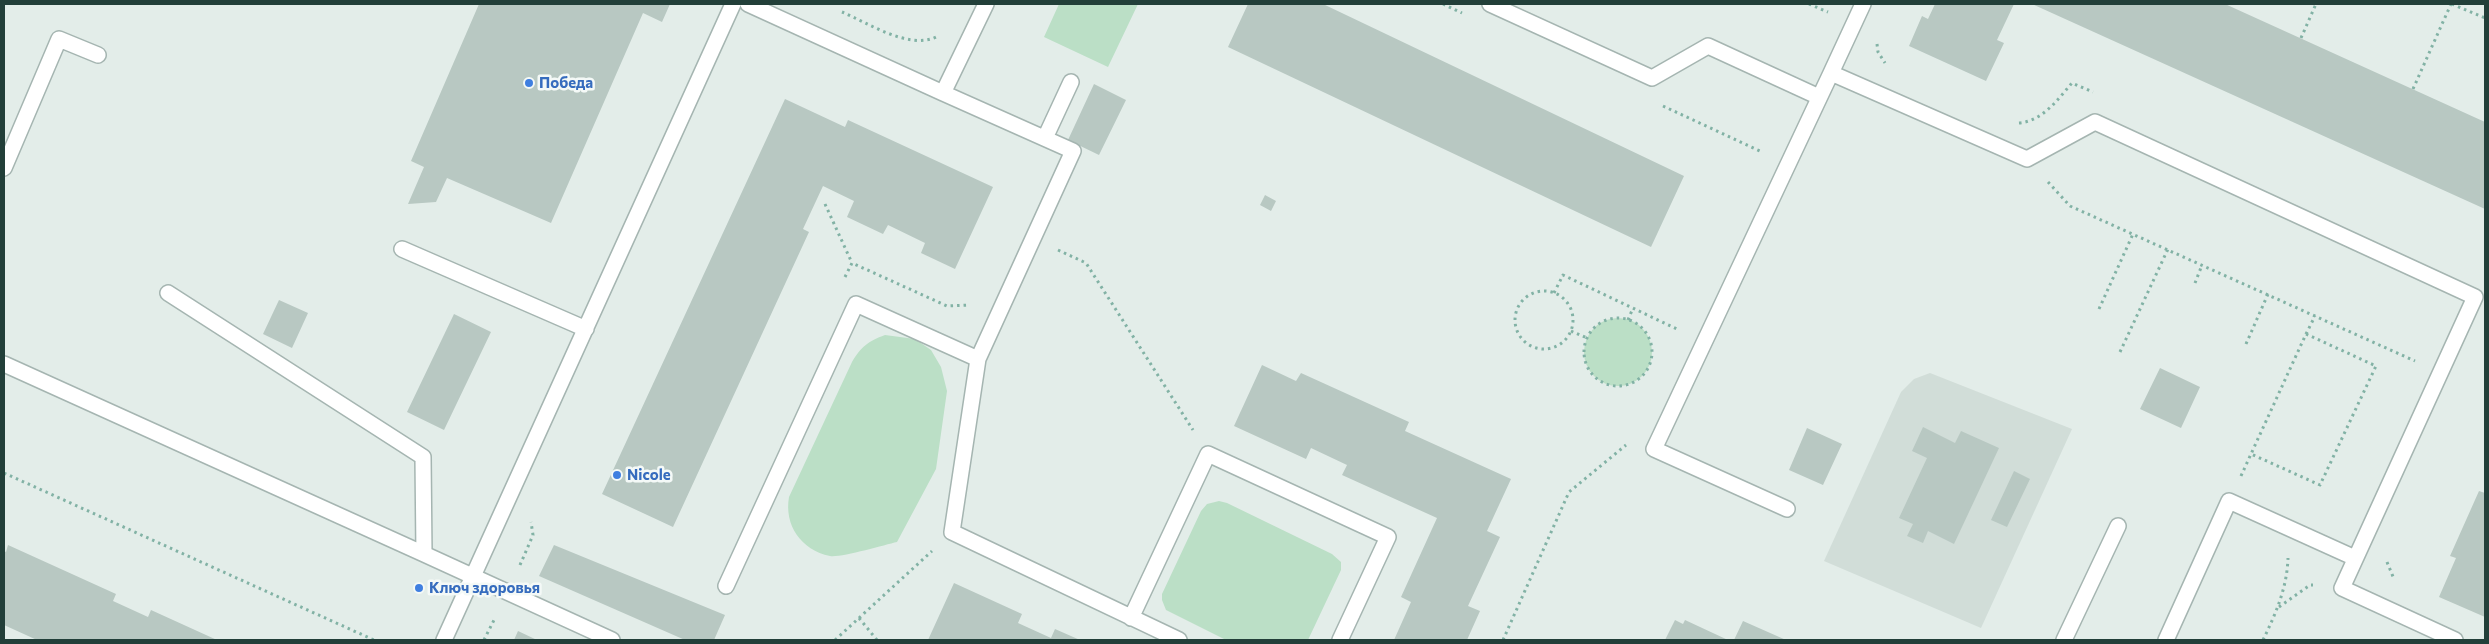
<!DOCTYPE html>
<html>
<head>
<meta charset="utf-8">
<style>
	body { margin:0 }
	#map { position:relative; width:2489px; height:644px; overflow:hidden; background:#e3ede9; font-family:Commissioner,sans-serif }
	canvas { display:block }
	.frame { position:absolute; inset:0; border:5px solid #223f39; pointer-events:none }
</style>
</head>
<body>
<div id="map">
<canvas width="2489" height="644"></canvas>
<div class="frame"></div>
</div>
<script>
const c = document.querySelector('canvas').getContext('2d');
c.lineJoin = 'round';
function fillPath(path, color) { c.fillStyle = color; c.fill(path, 'evenodd'); }
function strokePath(path, color, width, dash) { c.strokeStyle = color; c.lineWidth = width; c.lineCap = dash ? 'butt' : 'round'; c.setLineDash(dash || []); c.stroke(path); }
function drawText(font, color, halo, rows, align = 'center') {
  c.font = font + ' Commissioner,sans-serif'; c.lineWidth = 5; c.setLineDash([]); c.textBaseline = 'middle'; c.strokeStyle = halo; c.fillStyle = color; for (const [text, x, y, turn = 0] of rows) {
    c.save(); c.translate(x, y); c.rotate((+turn || 0) * Math.PI / 180); c.textAlign = isNaN(turn) ? turn : align; if (halo) c.strokeText(text, 0, 0); c.fillText(text, 0, 0); c.restore();
  }
}
fillPath(new Path2D(`
	M1930 373 2072 429 1981 628 1824 561 1901 392 1914 379Z`), '#d1ddd8');
fillPath(new Path2D(`
	M1059 4H1138L1108 67 1044 37Z
	M1584 352a34 34 0 1 1 68 0a34 34 0 1 1-68 0Z
	M885 335 915 339 931 350 941 367 947 391 936 469 897 542C884 545 840 558 830 556 801 550 784 525 789 497L852 362C861 347 868 341 885 335Z
	M1219 501 1227 503 1332 554 1341 562V570L1308 640H1226L1166 610 1162 600V594L1201 511 1207 504Z`), '#bbdfc6');
fillPath(new Path2D(`
	M479 4H670L662 22 643 13 551 223 447 178 436 202 408 204 424 167 411 161Z
	M1248 4H1323L1684 176 1651 247 1228 47Z
	M1935 4H2014L1997 40 2004 43 1986 81 1909 46 1922 16 1928 19Z
	M2032 4H2225L2485 122V209Z
	M1094 84 1126 100 1099 155 1068 140Z
	M785 99 845 127 848 120 993 187 955 269 921 253 925 243 888 225 883 234 847 217 854 201 823 186 803 229 809 232 673 527 602 494Z
	M1265 195 1276 201 1271 211 1260 205Z
	M279 300 308 313 292 348 263 334Z
	M454 314 491 332 444 430 407 412Z
	M1262 365 1296 381 1301 373 1409 422 1405 431 1511 479 1487 531 1500 537 1468 606 1480 611 1467 640H1394L1411 602 1401 597 1437 518 1342 475 1347 465 1311 448 1306 459 1234 426Z
	M2160 368 2200 387 2181 428 2140 409Z
	M1923 427 1955 443 1961 431 1999 448 1954 544 1928 531 1923 543 1907 536 1913 524 1899 518 1927 458 1912 451Z
	M1807 428 1842 444 1823 485 1789 470Z
	M2014 471 2030 479 2007 527 1991 520Z
	M2479 491 2485 493V617L2439 597 2456 558 2450 556Z
	M8 545 116 594 113 601 148 617 151 610 217 640H37L4 625V551L6 552Z
	M554 545 725 615 714 640H685L539 576Z
	M954 583 1022 614 1018 623 1051 638 1055 629 1080 640H928Z
	M1675 620 1683 624 1685 620 1728 640H1665Z
	M1743 621 1786 640H1734Z
	M518 631 537 640H514Z`), '#b8c8c2');
const service = new Path2D(`
	M748 4 943 93 986 4
	M1490 4 1652 78 1708 46 1819 97
	M1863 4 1831 73 2027 159 2095 122 2475 297 2342 588 2455 640
	M943 93 1073 151 978 359 952 532 1179 640
	M1045 138 1071 82
	M4 168 59 39 98 55
	M402 249 586 329
	M168 293 423 457 424 554 612 640
	M4 364 424 554
	M1787 509 1654 449 1831 73
	M726 586 856 304 978 359
	M1131 618 1208 454 1388 537 1340 640
	M444 640 733 4
	M2064 640 2118 526
	M2166 640 2229 501 2355 558`);
strokePath(service, '#a5b5b1', 18);
strokePath(new Path2D(`
	M1443 4 1462 13
	M1809 4 1828 12
	M2452 4 2485 18
	M842 12C868 23 909 50 936 37
	M2301 38 2316 4
	M1877 44 1878 52 1885 63
	M2413 89 2451 4
	M1663 106 1762 152
	M2019 123C2043 121 2058 99 2072 83L2093 92
	M2048 182 2070 206 2415 361
	M825 204 852 263
	M1058 250 1086 263 1193 430
	M845 277 852 263 947 306 970 305
	M2195 283 2202 265
	M1515 320a29 29 0 1 1 58 0a29 29 0 1 1-58 0Z
	M1554 293 1563 275 1679 330
	M2099 309 2133 234
	M1584 352a34 34 0 1 1 68 0a34 34 0 1 1-68 0Z
	M1628 320 1633 308
	M1571 331 1587 338
	M2306 334 2376 366 2320 485 2251 454 2306 334 2315 316
	M2246 344 2268 294
	M2120 352 2168 249
	M4 473 374 640
	M2241 476 2251 454
	M2387 562 2394 579
	M520 565 533 535 531 522
	M2279 607 2310 585H2313
	M859 618 877 640
	M484 640 495 618
	M835 640 932 551
	M1503 640 1569 492 1626 445
	M2263 640C2276 613 2287 588 2288 558`), '#82b2a5', 3, [2.5, 4]);
strokePath(service, '#fff', 15);
for (const [x, y, r, color] of [
	[529,83,5,"#3f7fe0"],
	[617,475,5,"#3f7fe0"],
	[419,588,5,"#3f7fe0"]
]) { const dot = new Path2D(); dot.arc(x, y, r, 0, 2 * Math.PI); c.fillStyle = color; c.fill(dot); strokePath(dot, '#f4f9f7', 2); }
drawText('bold 15px', '#366cbe', '#f4f9f7', [
	["Победа",539,83],
	["Nicole",627,475],
	["Ключ здоровья",429,588]
], 'left');
</script>
</body>
</html>
